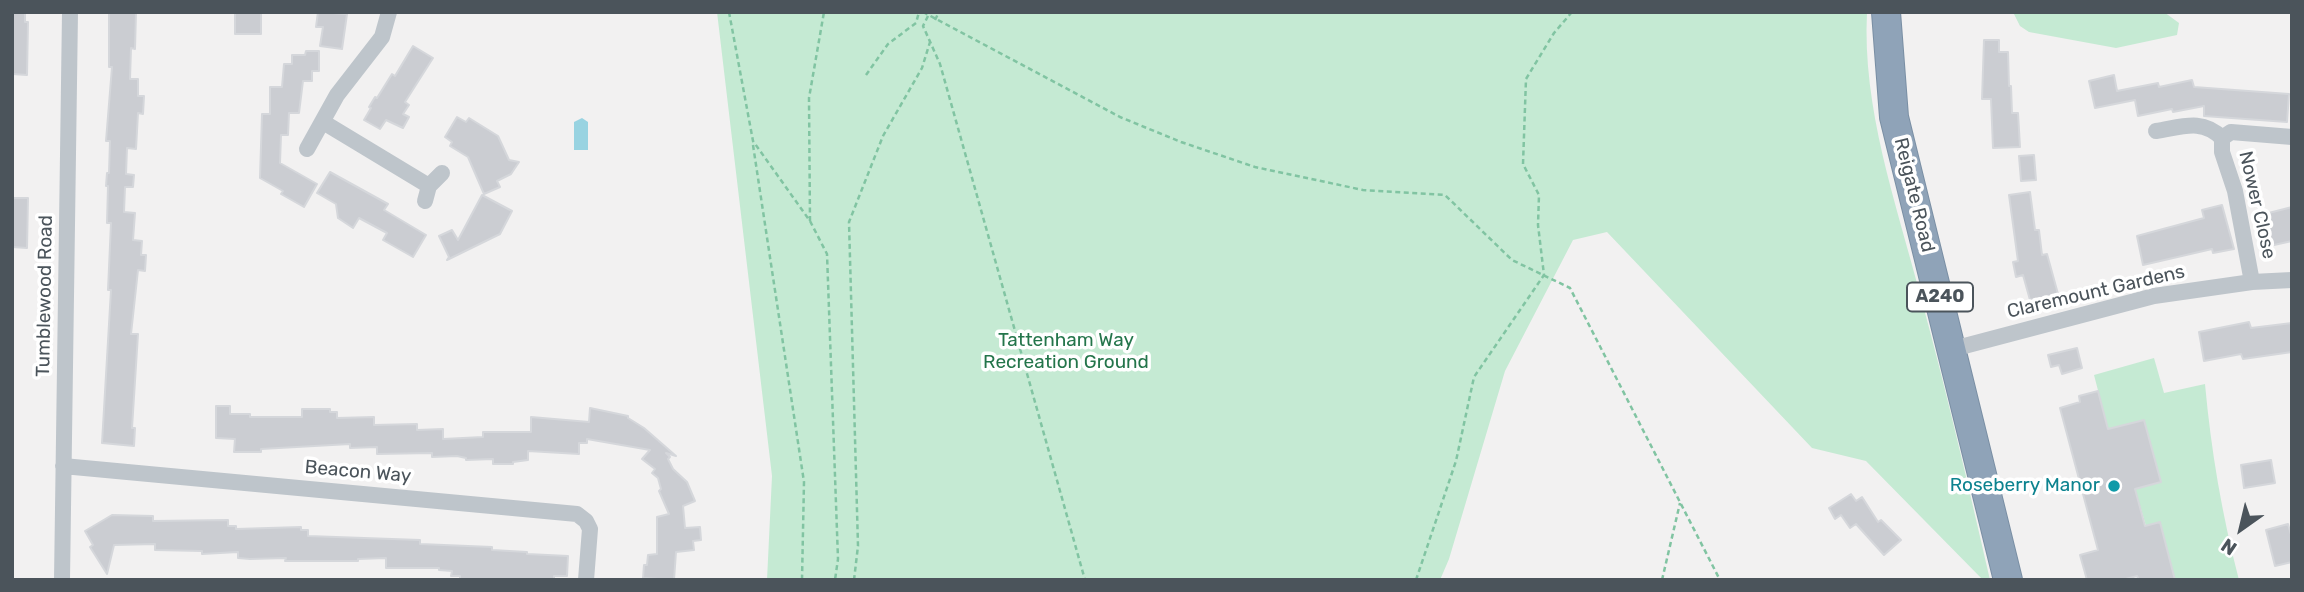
<!DOCTYPE html>
<html>
<head>
<meta charset="utf-8">
<style>
	body { margin:0 }
	#map { position:relative; width:2304px; height:592px; overflow:hidden; background:#f2f1f1; font-family:Rubik,sans-serif }
	canvas { display:block }
	.frame { position:absolute; inset:0; border:14px solid #4b545b; pointer-events:none }
	.north { position:absolute; left:2206px; top:494px; width:70px; height:70px; -webkit-text-stroke:5px #fff; paint-order:stroke; rotate:214deg; font-size:19px; font-weight:700; line-height:28px; text-align:center; color:#4b545b }
	.north::after { content:''; display:block; margin:auto; width:24px; height:32px; background:#4b545b; clip-path:polygon(50% 0,100% 100%,50% 72%,0 100%) }
</style>
</head>
<body>
<div id="map">
<canvas width="2304" height="592"></canvas>
<div class="frame"></div>
<div class="north">N</div>
</div>
<script>
const c = document.querySelector('canvas').getContext('2d');
c.lineJoin = 'round';
function fillPath(path, color) { c.fillStyle = color; c.fill(path, 'evenodd'); }
function strokePath(path, color, width, dash) { c.strokeStyle = color; c.lineWidth = width; c.lineCap = dash ? 'butt' : 'round'; c.setLineDash(dash || []); c.stroke(path); }
function drawText(font, color, halo, rows, align = 'center') {
  c.font = font + ' Rubik,sans-serif'; c.lineWidth = 7; c.setLineDash([]); c.textBaseline = 'middle'; c.strokeStyle = halo; c.fillStyle = color; for (const [text, x, y, turn = 0] of rows) {
    c.save(); c.translate(x, y); c.rotate((+turn || 0) * Math.PI / 180); c.textAlign = isNaN(turn) ? turn : align; if (halo) c.strokeText(text, 0, 0); c.fillText(text, 0, 0); c.restore();
  }
}
fillPath(new Path2D(`
	M717 12H1867C1862 108 1896 203 1920 294 1946 389 1968 484 1990 580H1983L1866 461 1812 448 1607 232 1573 240 1505 371 1449 559 1440 580H767L772 476Z
	M2035 12H2164L2179 23 2177 35 2116 48 2029 32 2020 26 2013 12 2034 14Z
	M2154 358 2164 393 2205 384C2211 450 2222 515 2239 580H2173L2175 579 2160 522 2146 526 2135 489 2161 482 2144 420 2108 429 2094 375Z`), '#c5ead3');
fillPath(new Path2D(`
	M582 118 588 122V150H574V122Z`), '#98d3e1');
const building = new Path2D(`
	M12 12H25V22H28L27 75 12 74Z
	M109 12H136L135 49 131 48 130 79H138V96H144L143 114 138 113 136 149 127 148 126 174 134 175 133 187H125L124 212 135 213 133 240 142 241 141 255H146L145 271 138 270 131 334H138L132 428H135L134 446 102 443 111 290H108L111 223H107L108 186H106L107 173H109L110 141H106L112 67H109Z
	M235 12H261V34H235Z
	M318 12 347 14 342 49 320 46 323 27H316Z
	M1984 40H1999V52H2008L2009 86H2011L2012 113H2018L2020 147 1993 148 1991 99H1982Z
	M413 46 433 58 405 102 409 105 403 114 409 117 403 128 386 120 380 129 364 120 371 108 369 107 375 97 377 98 392 74 395 76Z
	M306 51H319V71H312V81H303L299 113H289L288 135H281L280 163 317 184 304 207 281 194 283 191 260 178 262 114H270V87H282L284 64H292V55H305Z
	M2114 75 2117 91 2158 83 2159 87 2192 80 2194 87 2289 94 2287 122 2204 116V106L2173 112 2172 109 2138 116 2135 100 2095 108 2089 81Z
	M457 117 466 122 469 118 498 136 509 160 519 162 511 174 497 181 500 187 484 194 468 157 450 146 452 142 445 137Z
	M2034 155 2036 180 2021 181 2019 156Z
	M330 172 388 204 384 210 426 235 413 257 383 240 387 233 359 218 353 228 338 218 336 204 317 193Z
	M2030 192 2035 230H2039L2042 255 2047 254 2058 294 2049 297 2052 306 2037 310 2034 299 2030 300 2023 275 2016 277 2013 262 2018 261 2009 195Z
	M482 195 512 211 500 234 447 260 449 257 439 236 452 230 458 240Z
	M12 198H28L27 248 12 247Z
	M2222 205 2234 249 2213 253 2212 249 2143 265 2137 236 2204 218 2202 210Z
	M2292 207V241L2265 247 2257 216Z
	M2249 322 2251 328 2292 323V352L2243 359 2241 354 2204 361 2199 332Z
	M2077 348 2082 368 2062 374 2059 365 2051 367 2048 355Z
	M2098 391 2108 429 2144 420 2161 482 2135 489 2145 526 2160 522 2175 580H2139L2137 576 2122 580H2087L2080 555 2098 550 2060 408 2080 402 2079 396Z
	M216 406H230V414H250V417H302V409H330V412H337V418L374 417V425L417 424V430L443 429V439L483 437V432H531V417L589 422 590 408 628 416V418L644 428 676 456 666 453 670 457 668 459 673 469 687 482 695 501 683 506 685 528 700 527 701 540 693 541 694 550 676 552 674 580 643 578 644 565H647L648 555 657 554V517L669 514 659 491 661 489 658 478 652 473 655 469 642 459 650 450 587 439V443H579V454L528 451V460L513 462V464H493V459L466 460V458L457 456 432 457V453L377 454V447L350 448V444L261 449V452H234L235 439 216 438Z
	M2271 460 2275 483 2244 488 2241 465Z
	M1851 494 1856 501 1862 497 1878 522 1881 520 1901 540 1884 555 1856 524 1850 528 1841 515 1835 519 1829 508Z
	M112 515 153 516V521L228 520V526H236V529L301 527V530H308V536L420 540V544L492 547V550L527 552V554L568 556 567 576H554V580H460V576H451L452 571 439 570V568H386V558L358 559V561H285L286 558 250 559 238 558V552L202 554V551L155 550V544L114 545 107 574 90 547 93 545 85 531Z
	M2288 524 2292 538V562L2275 566 2266 530Z`);
fillPath(building, '#cbcdd2');
strokePath(building, '#d5d7db', 2);
const highway = new Path2D(`
	M1886 12 1894 117 2008 580`);
strokePath(highway, '#7a8fa4', 30);
strokePath(new Path2D(`
	M729 12 753 141 810 221 827 254 838 559 835 580
	M923 12 1120 117 1181 142 1255 167 1363 190 1445 195 1512 260 1570 288 1720 580
	M928 16 923 26 940 64 1085 580
	M935 20 939 12
	M866 75 888 44 916 23 919 12
	M753 145 804 482 802 580
	M810 221 809 98 824 12
	M854 580 858 546 849 222 883 136 922 68 930 42
	M1416 580 1456 461 1474 377 1544 275 1538 225 1539 195 1523 164 1526 79 1554 33 1572 12
	M1662 580 1680 503`), '#81c4a2', 2.5, [5, 3.5]);
strokePath(new Path2D(`
	M323 122 429 186
	M2156 131C2182 127 2202 118 2222 138
	M307 149 337 95 382 37 389 12
	M425 201 429 186 442 173
	M2252 282 2235 191 2222 152V138L2231 132 2292 137
	M1953 349 2154 296 2252 282 2292 280
	M63 466 577 514 586 521 590 529 586 580
	M62 580 70 12`), '#bec5cb', 16);
strokePath(highway, '#8fa3b8', 28);
for (const [x, y, r, color] of [
	[2114,486,7,"#0f9aa8"]
]) { const dot = new Path2D(); dot.arc(x, y, r, 0, 2 * Math.PI); c.fillStyle = color; c.fill(dot); strokePath(dot, '#fff', 2.5); }
for (const [x, y, w] of [
	[1940,297,66]
]) { const box = new Path2D(); box.roundRect(x - w / 2, y - 14.5, w, 29, 5); c.fillStyle = '#fff'; c.fill(box); strokePath(box, '#4b545b', 2); }
drawText('bold 18px', '#4b545b', null, [
	["A240",1940,297]
]);
drawText('19px', '#4b545b', '#fff', [
	["Reigate Road",1914,195,76],
	["Nower Close",2257,205,77],
	["Claremount Gardens",2096,292,-13],
	["Tumblewood Road",45,296,-89],
	["Beacon Way",358,472,5]
]);
drawText('19px', '#24754b', '#fff', [
	["Tattenham Way",1066,341],
	["Recreation Ground",1066,363]
]);
drawText('19px', '#0d838f', '#fff', [
	["Roseberry Manor",2100,486]
], 'right');
</script>
</body>
</html>
